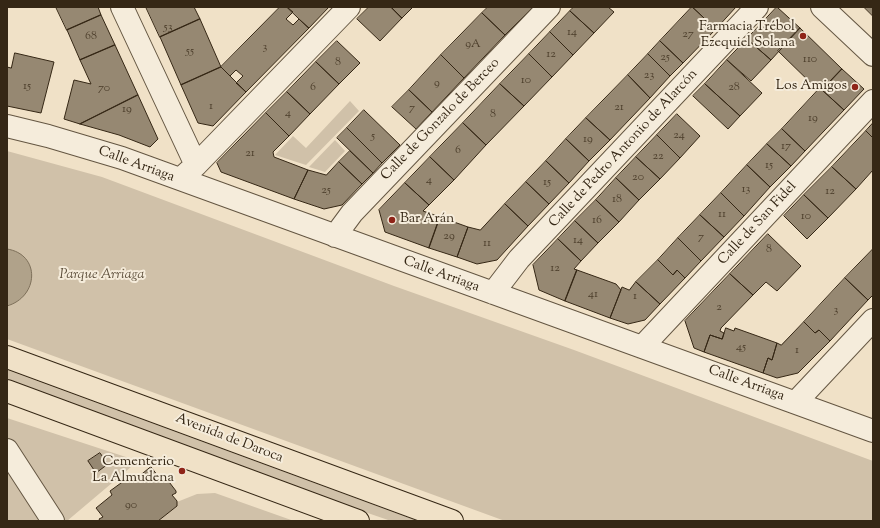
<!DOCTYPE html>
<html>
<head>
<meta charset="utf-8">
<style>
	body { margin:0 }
	#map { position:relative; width:880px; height:528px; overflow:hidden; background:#f0e1c7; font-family:"Sorts Mill Goudy",serif }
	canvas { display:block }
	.frame { position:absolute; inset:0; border:8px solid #352715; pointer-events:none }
</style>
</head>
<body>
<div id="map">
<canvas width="880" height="528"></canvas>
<div class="frame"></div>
</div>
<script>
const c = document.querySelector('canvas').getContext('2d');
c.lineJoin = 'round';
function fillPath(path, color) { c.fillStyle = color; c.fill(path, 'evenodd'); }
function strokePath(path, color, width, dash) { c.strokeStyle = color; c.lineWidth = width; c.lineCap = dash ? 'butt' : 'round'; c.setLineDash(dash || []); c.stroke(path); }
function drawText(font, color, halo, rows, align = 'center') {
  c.font = font + ' "Sorts Mill Goudy",serif'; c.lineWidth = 4; c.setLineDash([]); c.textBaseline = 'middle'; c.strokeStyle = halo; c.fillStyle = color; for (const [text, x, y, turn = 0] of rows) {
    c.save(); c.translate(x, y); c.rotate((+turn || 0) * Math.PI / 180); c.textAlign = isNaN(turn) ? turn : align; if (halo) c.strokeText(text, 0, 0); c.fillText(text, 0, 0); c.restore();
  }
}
fillPath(new Path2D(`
	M350 101 359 111 306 165 275 155 293 136 306 148Z
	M335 140 345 151 325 172 309 167Z
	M7 151 102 177 394 286 574 350 873 461V521H505L7 339Z
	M7 370 418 521H391L359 510 7 380Z
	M7 418 138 461 67 521H7Z
	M215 493 294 521H158L177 506V502L197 494Z`), '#d0c1a9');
const water = new Path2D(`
	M7 249C41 254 39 297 7 306Z`);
fillPath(water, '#b0a28a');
strokePath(water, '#7f715b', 1);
const building = new Path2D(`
	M56 7H98L101 15 67 30Z
	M146 7H194L200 19 160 37Z
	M280 7H287L293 12 286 19 293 25 299 19 309 28 246 92 236 83 243 76 236 70 230 76 221 67Z
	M287 7H329L309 28Z
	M369 7H391L402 18 380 41 357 19Z
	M391 7H413L402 18Z
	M488 7H533L505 35 482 13Z
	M574 7H608L614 12 594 33 570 11Z
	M692 7 716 29 683 63 660 41Z
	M693 7H736L716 29Z
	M777 7 800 28 771 60 747 39Z
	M864 7H873V16Z
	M570 11 594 33 573 55 550 32Z
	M482 13 505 35 464 78 441 55Z
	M101 15 115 45 80 60 67 30Z
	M200 19 221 67 181 85 160 37Z
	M800 28 842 69 822 90 820 88 818 90 778 51Z
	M550 32 573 55 552 77 529 54Z
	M747 39 771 60 751 81 727 60Z
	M337 41 360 63 339 84 316 62Z
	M660 41 683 63 670 76 648 54Z
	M115 45 138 95 80 124 64 119 74 80 91 84 80 60Z
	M15 53 54 62 41 113 7 106V67L11 68Z
	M529 54 552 77 524 106 500 84Z
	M648 54 670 76 650 98 628 75Z
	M441 55 464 78 432 112 409 90Z
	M727 60 762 93 740 116 705 84Z
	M316 62 339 84 310 114 287 92Z
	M221 67 246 92 213 126 198 123 181 85Z
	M842 69 864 89 844 110 822 90Z
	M628 75 650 98 610 140 586 118Z
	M500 84 524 106 486 145 463 123Z
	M705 84 740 116 728 129 693 96Z
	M820 88 844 110 805 151 782 129Z
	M409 90 432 112 416 129 392 107Z
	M287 92 310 114 289 136 266 113Z
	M138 95 158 139 150 147 119 135 80 124Z
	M364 110 400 145 382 163 347 128Z
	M266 113 289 136 273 152 274 157 308 170 294 199 221 172 217 163Z
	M677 114 700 136 680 158 657 135Z
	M586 118 610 140 589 161 566 139Z
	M463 123 486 145 454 180 430 157Z
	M873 123V138L866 131Z
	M347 128 382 163 373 173 337 138Z
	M782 129 805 151 791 166 767 144Z
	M866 131 873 138V170L856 189 832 167Z
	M657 135 680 158 660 179 636 157Z
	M566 139 589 161 569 183 546 161Z
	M767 144 791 166 770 187 747 165Z
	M350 151 373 173 362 184 339 162Z
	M430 157 454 180 429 205 405 183Z
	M636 157 660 179 639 200 616 178Z
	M546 161 569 183 549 204 526 182Z
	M339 162 362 184 342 205 324 209 294 199 308 170 326 175Z
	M747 165 770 187 744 216 721 193Z
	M832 167 856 189 828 218 804 195Z
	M616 178 639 200 619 222 596 200Z
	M526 182 549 204 528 226 505 204Z
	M405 183 429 205 423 211 440 217 429 248 385 232 379 210Z
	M721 193 744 216 724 237 700 215Z
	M804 195 828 218 807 239 784 216Z
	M596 200 619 222 598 243 575 221Z
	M505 204 528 226 497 260 477 264 457 257 468 227 480 230Z
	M700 215 724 237 701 261 678 238Z
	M440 217 468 227 457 257 429 248Z
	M575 221 598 243 581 261 558 239Z
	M768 234 801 266 777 291 766 282 753 295 730 274Z
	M678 238 701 261 685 278 677 270 673 275 658 260Z
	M558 239 581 261 574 269 577 270 565 301 539 290 533 265Z
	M873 249V295L868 300 845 278Z
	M658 260 673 275 677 270 685 278 660 304 636 282Z
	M577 270 616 284 621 290 610 318 565 301Z
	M730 274 753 295 721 328 720 331 724 333 722 339 710 335 704 352 694 348 685 321Z
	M845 278 868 300 830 341 819 330 815 333 804 322Z
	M636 282 660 304 645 320 628 324 610 318 622 287 629 290Z
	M804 322 815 333 819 330 830 341 798 373 777 378 763 373 768 358 772 360 777 343 781 345Z
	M726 328 734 331 735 328 777 343 772 360 768 358 763 373 704 352 710 335 722 339Z
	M100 453 108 464 96 473 88 461Z
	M151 467 158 476 163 474 176 491V493L172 495 177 501V506L158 521H100L99 519 103 517 96 508 112 495 110 491 132 475 135 479Z`);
fillPath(building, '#968872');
strokePath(building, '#352715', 1);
const minor = new Path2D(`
	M122 7 196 165 186 174
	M822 7 873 55
	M7 126 48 136 122 158 873 431
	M196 165 349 7
	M335 236 352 213 549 7
	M493 293 519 259 757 7
	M642 347 873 101
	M796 402 873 320
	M7 450 53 521`);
const major = new Path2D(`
	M7 357 452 521
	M7 391 358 521`);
strokePath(minor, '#645642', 24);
strokePath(major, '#352715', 24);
strokePath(minor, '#f5ecdb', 22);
strokePath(major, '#f0e1c7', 22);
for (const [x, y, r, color] of [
	[803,36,4,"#8f2418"],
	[855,87,4,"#8f2418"],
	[392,220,4,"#8f2418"],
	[182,471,4,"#8f2418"]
]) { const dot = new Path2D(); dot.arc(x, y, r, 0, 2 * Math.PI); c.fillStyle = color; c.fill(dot); strokePath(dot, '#f5ecdb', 1.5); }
drawText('12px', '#4d3f2c', null, [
	["53",168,28],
	["14",572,33],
	["27",688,35],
	["68",91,37],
	["9A",473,45],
	["3",265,48],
	["55",190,52],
	["12",551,55],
	["25",665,58],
	["110",810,60],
	["8",338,63],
	["23",649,76],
	["10",526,81],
	["9",437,84],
	["15",27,87],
	["6",313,88],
	["28",734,88],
	["70",104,89],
	["1",211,107],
	["21",619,108],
	["7",412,109],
	["19",127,110],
	["4",288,114],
	["8",493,115],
	["19",813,119],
	["24",679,136],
	["5",373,137],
	["19",588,140],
	["17",786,147],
	["6",458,151],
	["21",250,154],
	["22",658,157],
	["15",769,166],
	["20",638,178],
	["4",429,181],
	["15",547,183],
	["13",746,190],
	["25",326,191],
	["12",830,192],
	["18",617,200],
	["11",722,215],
	["10",806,217],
	["16",597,221],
	["29",449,237],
	["7",701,238],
	["14",578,241],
	["11",487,244],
	["8",769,250],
	["12",555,269],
	["41",593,295],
	["1",635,297],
	["2",719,308],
	["3",836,311],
	["45",741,348],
	["1",797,351],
	["90",131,506]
]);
drawText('14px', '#352715', '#f5ecdb', [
	["Farmacia Trébol",795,28],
	["Ezequiel Solana",795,44],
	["Los Amigos",847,87],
	["Bar Arán",400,220,"left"],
	["Cementerio",174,463],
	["La Almudena",174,479]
], 'right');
drawText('14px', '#352715', '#f5ecdb', [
	["Calle de Gonzalo de Berceo",441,120,-46],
	["Calle de Pedro Antonio de Alarcón",624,149,-47],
	["Calle Arriaga",136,165,20],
	["Calle de San Fidel",758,224,-47],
	["Calle Arriaga",441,275,20],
	["Calle Arriaga",746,384,20],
	["Avenida de Daroca",229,439,21]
]);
drawText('italic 14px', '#5c4e3a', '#f5ecdb', [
	["Parque Arriaga",102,276]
]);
</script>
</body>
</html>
